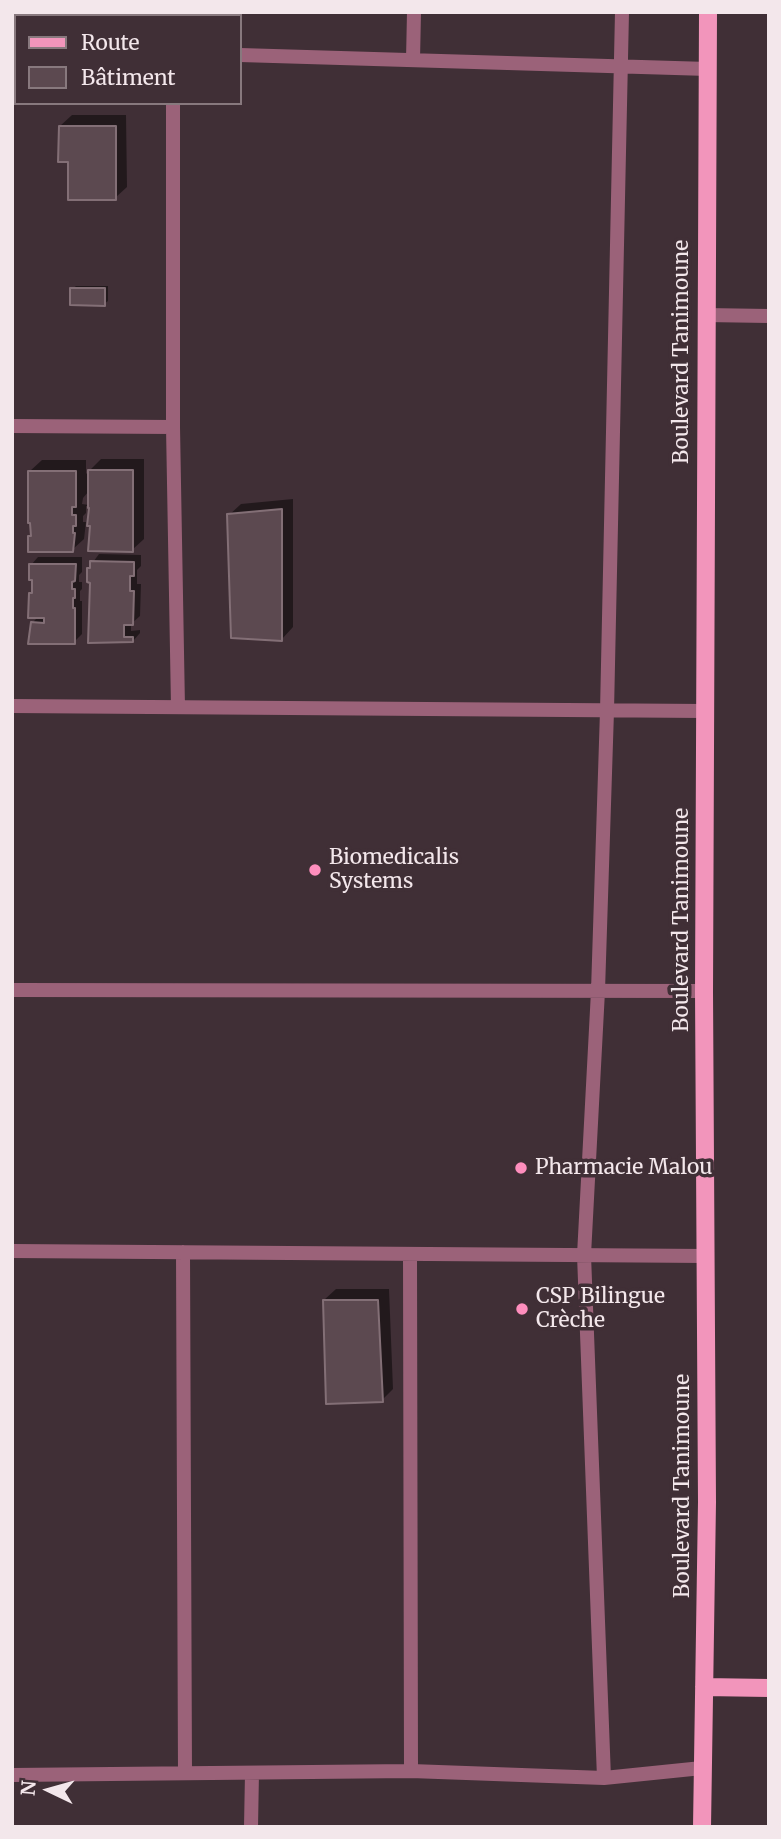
<!DOCTYPE html>
<html>
<head>
<meta charset="utf-8">
<style>
	body { margin:0 }
	#map { position:relative; width:781px; height:1839px; overflow:hidden; background:#402f36; font-family:Merriweather,serif }
	canvas { display:block }
	.frame { position:absolute; inset:0; border:14px solid #f3e7eb; pointer-events:none }
	.legend { position:absolute; left:14px; top:14px; width:228px; height:91px; box-sizing:border-box; background:#402f36; border:2px solid #88797e; margin:0; padding:9px 12px; list-style:none; font-size:21px; color:#f3e7eb }
	.legend li { display:flex; align-items:center; gap:14px; height:35px }
	.legend b { width:35px; border:2px solid #88797e }
	.north { position:absolute; left:14px; top:1755px; width:70px; height:70px; -webkit-text-stroke:5px #402f36; paint-order:stroke; rotate:275deg; font-size:19px; font-weight:700; line-height:28px; text-align:center; color:#f3e7eb }
	.north::after { content:''; display:block; margin:auto; width:24px; height:32px; background:#f3e7eb; clip-path:polygon(50% 0,100% 100%,50% 72%,0 100%) }
</style>
</head>
<body>
<div id="map">
<canvas width="781" height="1839"></canvas>
<div class="frame"></div>
<ul class="legend">
<li><b style="height:9px;background:#f295bb"></b>Route</li>
<li><b style="height:19px;background:#5c4950"></b>Bâtiment</li>
</ul>
<div class="north">N</div>
</div>
<script>
const c = document.querySelector('canvas').getContext('2d');
c.lineJoin = 'round';
function fillPath(path, color) { c.fillStyle = color; c.fill(path, 'evenodd'); }
function strokePath(path, color, width, dash) { c.strokeStyle = color; c.lineWidth = width; c.lineCap = dash ? 'butt' : 'round'; c.setLineDash(dash || []); c.stroke(path); }
function drawText(font, color, halo, rows, align = 'center') {
  c.font = font + ' Merriweather,serif'; c.lineWidth = 7; c.setLineDash([]); c.textBaseline = 'middle'; c.strokeStyle = halo; c.fillStyle = color; for (const [text, x, y, turn = 0] of rows) {
    c.save(); c.translate(x, y); c.rotate((+turn || 0) * Math.PI / 180); c.textAlign = isNaN(turn) ? turn : align; if (halo) c.strokeText(text, 0, 0); c.fillText(text, 0, 0); c.restore();
  }
}
fillPath(new Path2D(`
	M72 115H126L127 187 115 198 60 126Z
	M76 286H108V301L104 304 72 289Z
	M101 459H144V539L132 550 91 507 86 506V513L83 516V522H86L84 539 72 550 30 537 32 535 30 471 42 460H86V474ZM89 491V505L82 504 83 498Z
	M293 499V627L282 639 229 515 241 504Z
	M99 554 141 555V566L137 570V584H141L140 616 131 624V631L140 630V633L133 641H90L93 581 88 569Z
	M38 557H82V572L79 575V582H82V589L80 591V601H82V634L74 642 32 623 39 616 30 594 34 590 31 565Z
	M336 1289H389L393 1389 382 1400 324 1300Z`), '#0007');
const building = new Path2D(`
	M59 126H116V200H68V162H58Z
	M70 288H105V306L70 305Z
	M88 470H133V552L88 551 90 526H87L89 508H88Z
	M28 471H76V507H72V515H76V526H73V533H75L73 552H28V536H31L30 523H28Z
	M282 509V641L231 638 227 514Z
	M90 561 134 562V576H130V591H134L133 625H124V637H133V642L88 643 90 583 87 582V568H90Z
	M29 564H76L75 581 72 582V589H75V598H73V608H75V644H28L31 622 44 623V618H28L29 593H32V580H29Z
	M323 1300H378L383 1402 326 1404Z`);
fillPath(building, '#5c4950');
strokePath(building, '#836f76', 2);
strokePath(new Path2D(`
	M95 16V12
	M12 48 16 49
	M240 55 708 69
	M413 60 414 12
	M173 103V427L178 707
	M705 315 769 316
	M12 426 173 427
	M12 706 704 711
	M12 990 704 991
	M12 1251 706 1256
	M183 1252 185 1773
	M410 1254 411 1771
	M12 1775 411 1771 604 1778 702 1768
	M604 1778 584 1255 598 991 607 711 622 12
	M251 1827 252 1773`), '#9b6279', 14);
strokePath(new Path2D(`
	M704 1687 769 1688
	M702 1827 707 1502 704 991 708 12`), '#f295bb', 18);
for (const [x, y, r, color] of [
	[315,870,7,"#fe8ebd"],
	[521,1168,7,"#fe8ebd"],
	[522,1309,7,"#fe8ebd"]
]) { const dot = new Path2D(); dot.arc(x, y, r, 0, 2 * Math.PI); c.fillStyle = color; c.fill(dot); strokePath(dot, '#402f36', 2.5); }
drawText('21px', '#f3e7eb', '#402f36', [
	["Boulevard Tanimoune",682,352,-90],
	["Boulevard Tanimoune",682,920,-90],
	["Boulevard Tanimoune",683,1486,-90]
]);
drawText('21px', '#f3e7eb', '#402f36', [
	["Biomedicalis",329,858],
	["Systems",329,882],
	["Pharmacie Malou",535,1168],
	["CSP Bilingue",536,1297],
	["Crèche",536,1321]
], 'left');
</script>
</body>
</html>
